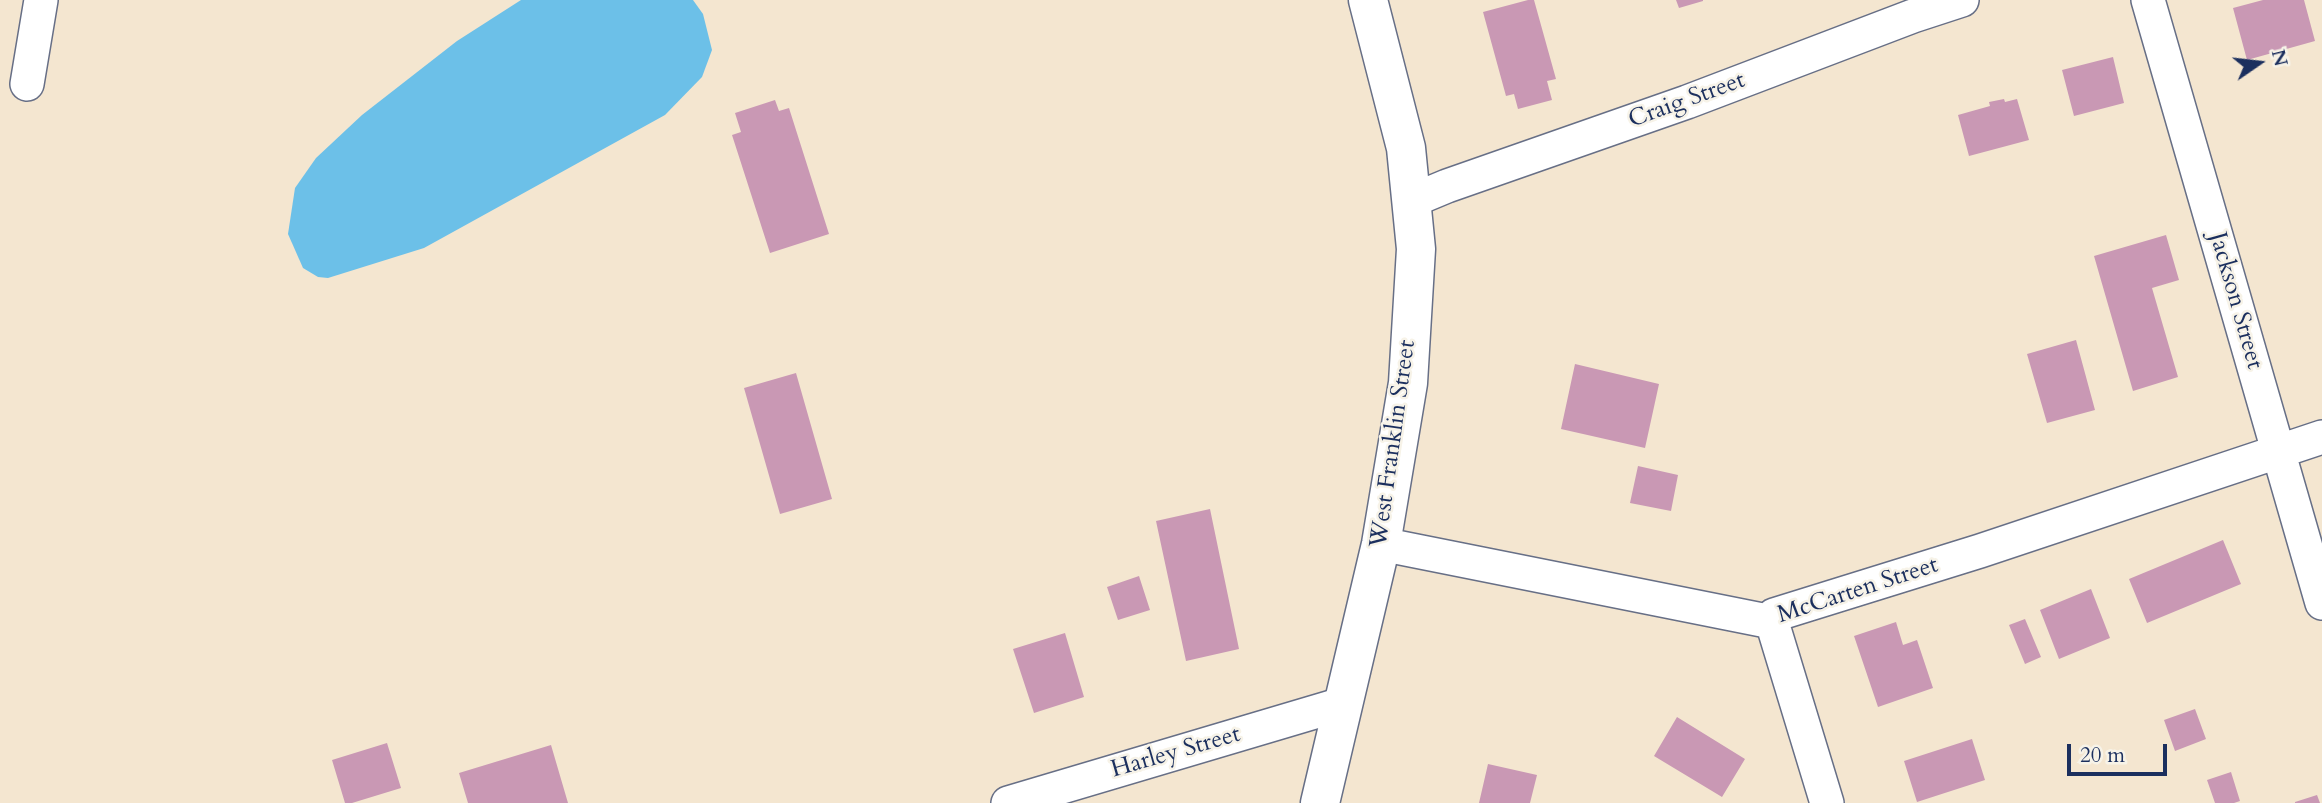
<!DOCTYPE html>
<html>
<head>
<meta charset="utf-8">
<style>
	body { margin:0 }
	#map { position:relative; width:2322px; height:803px; overflow:hidden; background:#f4e6d0; font-family:Cardo,serif }
	canvas { display:block }
	.north { position:absolute; left:2224px; top:28px; width:70px; height:70px; -webkit-text-stroke:5px #f7f3e8; paint-order:stroke; rotate:76deg; font-size:19px; font-weight:700; line-height:28px; text-align:center; color:#1b2f5e }
	.north::after { content:''; display:block; margin:auto; width:24px; height:32px; background:#1b2f5e; clip-path:polygon(50% 0,100% 100%,50% 72%,0 100%) }
	.scale { position:absolute; left:2067px; top:744px; width:100px; height:32px; box-sizing:border-box; border:4px solid #1b2f5e; border-top:0; padding-left:9px; font-size:21px; line-height:24px; white-space:nowrap; color:#1b2f5e; -webkit-text-stroke:5px #f7f3e8; paint-order:stroke }
</style>
</head>
<body>
<div id="map">
<canvas width="2322" height="803"></canvas>
<div class="north">N</div>
<div class="scale">20 m</div>
</div>
<script>
const c = document.querySelector('canvas').getContext('2d');
c.lineJoin = 'round';
function fillPath(path, color) { c.fillStyle = color; c.fill(path, 'evenodd'); }
function strokePath(path, color, width, dash) { c.strokeStyle = color; c.lineWidth = width; c.lineCap = dash ? 'butt' : 'round'; c.setLineDash(dash || []); c.stroke(path); }
function drawText(font, color, halo, rows, align = 'center') {
  c.font = font + ' Cardo,serif'; c.lineWidth = 5; c.setLineDash([]); c.textBaseline = 'middle'; c.strokeStyle = halo; c.fillStyle = color; for (const [text, x, y, turn = 0] of rows) {
    c.save(); c.translate(x, y); c.rotate((+turn || 0) * Math.PI / 180); c.textAlign = isNaN(turn) ? turn : align; if (halo) c.strokeText(text, 0, 0); c.fillText(text, 0, 0); c.restore();
  }
}
fillPath(new Path2D(`
	M521 0H693L703 14 712 50 702 77 665 115 424 248 328 278 318 277 303 268 288 234 295 188 316 158 362 115 457 41Z`), '#6cc0e8');
fillPath(new Path2D(`
	M1528 0H1534L1556 79 1547 81 1552 100 1518 109 1514 94 1506 96 1483 12Z
	M1676 0H1703V1L1679 8Z
	M2263 0H2304L2315 41 2247 60 2233 8Z
	M2113 57 2124 103 2074 116 2062 70Z
	M2004 99 2005 102 2017 99 2029 140 1969 156 1958 115 1990 106 1989 102Z
	M775 100 779 111 789 108 829 234 770 253 732 135 741 132 735 113Z
	M2166 235 2179 280 2152 288 2178 377 2133 391 2094 256Z
	M2076 340 2095 410 2047 423 2027 354Z
	M1575 364 1659 384 1645 448 1561 429Z
	M796 373 832 499 780 514 744 388Z
	M1638 466 1678 475 1671 511 1630 503Z
	M1210 509 1239 649 1186 661 1156 521Z
	M2223 540 2241 584 2147 623 2129 579Z
	M1139 576 1150 610 1118 620 1107 587Z
	M2091 589 2110 638 2059 659 2040 610Z
	M2025 619 2041 657 2025 664 2009 625Z
	M1896 622 1903 645 1917 640 1933 688 1878 707 1854 636Z
	M1065 633 1084 697 1034 713 1013 649Z
	M2195 709 2206 739 2175 751 2164 720Z
	M1677 717 1745 759 1722 797 1654 756Z
	M1972 739 1985 780 1917 802 1904 761Z
	M387 743 401 788 352 803H345L332 760Z
	M551 745 568 803H468L459 773Z
	M1488 764 1537 775 1530 803H1479Z
	M2231 772 2240 801 2234 803H2215L2207 780Z
	M2317 795 2320 803H2295V802Z`), '#c998b4');
const street = new Path2D(`
	M2148 0 2322 603
	M27 84 41 0
	M1411 201 1447 186 1687 102 1913 16 1962 0
	M1381 544 1772 622 1774 615 1980 551 2322 437
	M1772 622 1827 803
	M1008 803 1345 703`);
const secondary = new Path2D(`
	M1320 803 1381 544 1408 383 1416 249 1406 148 1368 0`);
strokePath(street, '#676f86', 36);
strokePath(secondary, '#676f86', 41);
strokePath(street, '#fff', 33);
strokePath(secondary, '#fff', 38);
drawText('24px', '#1b2f5e', '#f7f3e8', [
	["Craig Street",1687,101,-20],
	["Jackson Street",2235,301,74],
	["West Franklin Street",1394,444,-82],
	["McCarten Street",1858,591,-18],
	["Harley Street",1176,753,-16]
]);
</script>
</body>
</html>
